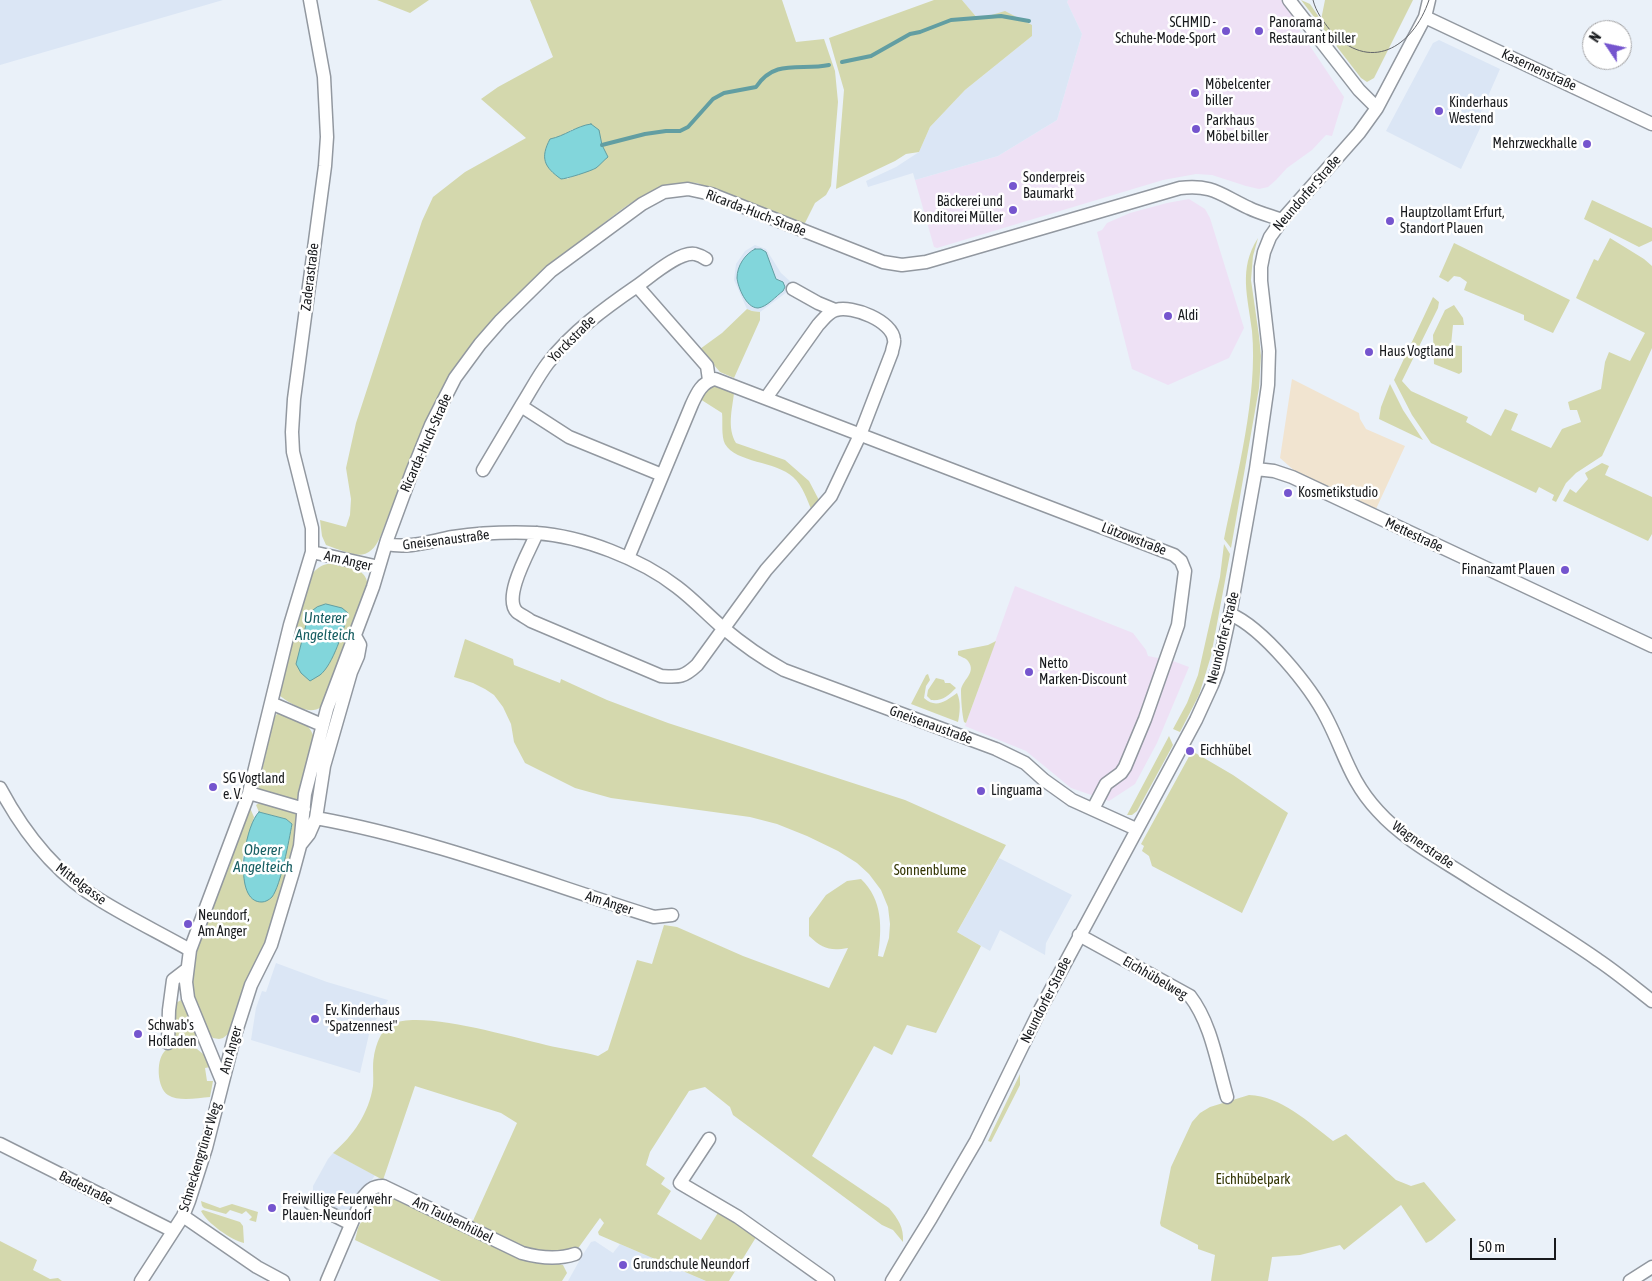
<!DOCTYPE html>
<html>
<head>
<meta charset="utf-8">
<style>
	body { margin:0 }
	#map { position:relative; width:1652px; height:1281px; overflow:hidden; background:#eaf1f9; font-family:"Asap Condensed",sans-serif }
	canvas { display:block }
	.north { position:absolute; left:1582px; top:20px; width:50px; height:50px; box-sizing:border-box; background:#fff; border:1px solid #a3a3a5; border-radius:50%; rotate:304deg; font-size:14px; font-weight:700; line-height:20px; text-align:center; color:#181a1d }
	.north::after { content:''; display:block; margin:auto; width:18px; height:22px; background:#7555ce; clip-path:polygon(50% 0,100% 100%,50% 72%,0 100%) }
	.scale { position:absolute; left:1470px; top:1238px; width:86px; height:22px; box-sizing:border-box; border:2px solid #181a1d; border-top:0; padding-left:6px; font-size:15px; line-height:18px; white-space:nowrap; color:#181a1d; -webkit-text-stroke:4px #fff; paint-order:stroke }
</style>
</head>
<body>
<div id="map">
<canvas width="1652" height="1281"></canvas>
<div class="north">N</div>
<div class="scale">50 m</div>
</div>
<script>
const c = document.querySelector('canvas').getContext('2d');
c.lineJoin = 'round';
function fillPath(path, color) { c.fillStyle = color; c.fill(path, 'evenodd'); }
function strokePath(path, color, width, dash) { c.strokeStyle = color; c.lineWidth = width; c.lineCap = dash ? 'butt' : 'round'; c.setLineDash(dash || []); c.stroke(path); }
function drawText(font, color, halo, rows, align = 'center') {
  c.font = font + ' "Asap Condensed",sans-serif'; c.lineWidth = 5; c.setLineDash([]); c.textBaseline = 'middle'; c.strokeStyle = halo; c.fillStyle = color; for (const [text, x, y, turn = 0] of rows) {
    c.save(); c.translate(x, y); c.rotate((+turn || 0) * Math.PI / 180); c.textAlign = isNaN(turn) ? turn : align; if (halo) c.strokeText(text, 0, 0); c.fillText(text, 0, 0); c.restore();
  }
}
fillPath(new Path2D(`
	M1068 0H1281L1297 21 1298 28 1344 97 1332 136 1326 135 1312 150 1287 168 1276 180 1268 187 1259 189 1246 186 1212 175 1196 174 1163 180 937 248 934 247 915 180 998 156 1057 120 1082 34 1067 2Z
	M1189 199 1205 209 1210 218 1244 328 1229 358 1168 385 1132 369 1097 232 1102 230 1107 223 1130 213 1167 203Z
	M1015 586 1133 633 1146 650 1148 656 1173 661 1189 667 1157 743 1135 784 1109 801 1071 788 1026 751 965 726Z`), '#eee1f5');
fillPath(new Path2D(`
	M0 0H223L0 65Z
	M962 0H1068L1067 2 1082 34 1057 120 998 156 915 180 913 173 868 187 866 181 896 167 919 152 930 127 965 90 1032 36 978 19Z
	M1439 40 1500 69 1478 119 1482 124 1461 169 1386 131 1433 43Z
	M755 245 766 249 781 273 791 282 792 286 787 292 760 312 752 311 747 309 734 280 736 264 745 251Z
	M999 858 1072 895 1046 943 1045 955 1000 930 990 951 957 932Z
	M276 963 327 982 388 1000 370 1030 360 1073 251 1040 256 1008 262 991 266 992Z
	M333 1153 375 1175 361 1198 350 1221 316 1203 313 1196V1186L328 1159Z
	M595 1241 613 1253 620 1244 706 1281H568L582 1256 591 1242Z`), '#dbe6f5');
fillPath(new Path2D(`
	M1292 379 1359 413 1360 419 1366 429 1405 446 1376 509 1297 473 1280 458Z`), '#f1e4d0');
fillPath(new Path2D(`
	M377 0H429L410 13Z
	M530 0H782L796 42 824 39 835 71 838 102 831 186 826 195 815 203 804 225 697 183C655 180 626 206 594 231 551 265 505 299 473 344 464 357 457 370 449 383 442 396 432 408 426 422 409 458 396 497 381 535 369 565 352 554 326 545L322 536 320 520 346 527 350 515 351 499 346 468 356 423 422 221 433 197 465 172 526 138 481 99 498 87 553 57ZM573 129 595 168 580 173 567 179 550 139 561 137Z
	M934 0H962L978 19 1005 11 1032 25V36L965 90 930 127 919 152 906 154 895 161 836 189 844 90 829 38Z
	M1301 0 1310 4 1321 20 1325 0H1413L1374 78 1367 82 1361 78Z
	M1592 200 1652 228V241L1639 247 1584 219Z
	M1258 238 1253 256 1251 280 1259 336 1261 356 1259 388 1231 548 1224 539C1237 475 1258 395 1252 331 1248 297 1238 269 1258 238Z
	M1610 238 1644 259 1652 266V348L1602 456 1576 473 1566 483 1556 502 1552 500 1554 495 1539 487 1536 493 1431 443 1412 415 1394 380 1433 297 1439 302 1438 308 1402 381 1411 391 1468 417 1466 422 1491 436 1505 409 1518 414 1511 430 1551 448 1562 429 1581 422 1577 410H1570L1568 402 1601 389 1605 362 1609 352 1630 361 1645 333 1576 298 1594 259 1598 261Z
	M1454 243 1570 300 1553 333 1524 320V315L1464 290 1467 282 1460 277 1454 276 1448 282 1439 277Z
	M1454 305 1463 318 1464 325H1453L1451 345 1462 346V372L1459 374 1434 364 1433 335 1445 310Z
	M747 309 752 311 760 312V320L734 378 720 372 700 349 722 333Z
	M1390 384 1403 410 1423 440 1379 419 1381 407Z
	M711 387H721L734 393C732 410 727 428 736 443L785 460 809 481 820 502 812 511C807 500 803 486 793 477 776 461 736 463 725 444 721 436 723 422 722 413L700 399 705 392Z
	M1602 463 1609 466 1605 475 1652 497V534L1648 541 1563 501 1570 489 1576 493 1588 479 1585 473Z
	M1224 544 1230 554 1211 656 1199 695 1180 732 1173 729 1187 703 1198 675 1220 577Z
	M333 563C350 568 368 567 368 589L321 707C309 716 291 704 280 696L278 686 312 574C318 567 323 564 333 563Z
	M465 639 513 659 514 665 560 683 561 679 607 700 668 723 905 800 1006 845 957 932 981 946 936 1033 907 1025 892 1055 874 1046 812 1156 889 1208C898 1219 904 1227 903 1242L893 1230 882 1225 733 1115 730 1107 705 1087 689 1091 650 1152 646 1165 665 1178 661 1184 671 1191 657 1214 701 1240 719 1211 758 1234 729 1281H706L599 1235 598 1232 604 1223 600 1218 579 1247 572 1252 526 1251 472 1223 517 1123 501 1113 415 1086 383 1180 333 1153C353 1136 369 1113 373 1086 374 1076 372 1066 374 1056 376 1045 381 1029 392 1024 422 1010 511 1037 546 1045 563 1049 581 1051 598 1056L608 1050 637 960 652 964 664 925 677 927 743 956 829 988 848 948C830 951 823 949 809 936V918L826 895 847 881 861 879C883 900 882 928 878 956L883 957 889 938 890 924 888 907 881 890 869 874 857 863 838 851 807 836 777 824 750 817 611 798 575 788 525 763 514 742 511 724 503 707 494 695 485 689 473 683 454 677Z
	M996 641 966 723 964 722C962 714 961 700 961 690 962 680 977 673 968 661 966 658 961 657 958 655V651L988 645Z
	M928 674 930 680 926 686 924 698C936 709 946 701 957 693 961 701 960 713 958 722L911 704 926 675Z
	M936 678 944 680 945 683H950L956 688C948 696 943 701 931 700L927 696 928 690Z
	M279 712C294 719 311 721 314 739L299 800 267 794 258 789 274 717Z
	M1169 736 1173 745 1137 811 1132 815H1127Z
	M1192 751 1233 775 1288 813 1242 913 1152 866 1149 856 1142 851 1144 846 1141 844Z
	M259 803 292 811 296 814 299 822 296 849 279 909 232 1031 223 1038 219 1039 213 1038 207 1031 190 995 189 966 250 808 254 817 243 855 242 865 276 888 292 824 286 819 259 812 256 805Z
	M181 1000 200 1044 186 1038 173 1036 171 1027 176 1003Z
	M181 1044 197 1049 208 1058 210 1067 205 1068 207 1081H213L210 1097C197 1098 179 1102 168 1095 157 1088 156 1061 164 1052 168 1047 175 1045 181 1044Z
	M1020 1074V1085L991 1142 988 1141 992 1132Z
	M1249 1095C1281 1096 1308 1122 1333 1141L1346 1134 1396 1180 1411 1186 1424 1182 1456 1220 1432 1240 1426 1243 1401 1205 1344 1250 1340 1245 1300 1255 1272 1257 1268 1281H1211L1215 1255 1198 1249V1245L1161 1226 1160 1223 1171 1167 1192 1122 1200 1113 1210 1107Z
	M377 1191 508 1252 563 1265 567 1273 562 1281H441L355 1240 358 1228Z
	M201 1201 220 1208 232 1204 258 1212 256 1222 249 1220 252 1217 246 1211 242 1214 230 1210 226 1214 204 1208 202 1206Z
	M203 1210 240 1222 243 1226 244 1243C231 1240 207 1223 201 1211Z
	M0 1241 37 1260 33 1270 50 1279 58 1278 62 1281H0Z`), '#d4d8ad');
const water = new Path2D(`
	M591 124 599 130 602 145 608 157C604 160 600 165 596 168 591 171 566 179 561 179 544 167 540 158 550 139 565 136 576 126 591 124Z
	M755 249H761L766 252 776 279 783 282 785 287 783 291C776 296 767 307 758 308 746 308 738 287 737 278 737 266 745 254 755 249Z
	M326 604 342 608 348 613C344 629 333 665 320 675 317 677 313 679 310 681L301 673 296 664 309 613 317 607Z
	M259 812 286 819 292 824C289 840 281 885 272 897 269 900 265 902 262 902 232 903 244 826 259 812Z`);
fillPath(water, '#82d6db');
strokePath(water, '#629ea2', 1);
strokePath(new Path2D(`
	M842 62 871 56 910 34 920 32 951 20 1001 16 1029 21
	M602 145 645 134 666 131H680L688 127 713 99 724 93 756 87C775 58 801 71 829 65`), '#629ea2', 4);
const minor = new Path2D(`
	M1289 0 1359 90 1377 108
	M1425 17 1652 124
	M637 286C650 277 679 251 695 254 699 255 703 257 706 259
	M793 289 818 303 835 310
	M1256 469 1274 471 1292 477 1652 646
	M483 470 521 406
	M662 475 569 437 521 406C530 392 538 376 548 363 572 332 605 308 637 286L707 366 709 380
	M537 533C530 550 502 597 517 612 521 615 527 618 531 621L661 676C679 677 683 678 697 665L766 570 831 496 860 435 892 352C892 349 895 343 894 340 893 321 852 305 836 310 828 312 824 319 818 325L766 398
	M386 544C410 549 430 541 453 537 480 533 510 532 536 533 582 536 641 559 677 587 693 599 707 614 722 627 741 643 762 658 784 670L996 749 1025 763 1044 780 1072 800 1136 829
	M312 552 379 567
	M628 558 692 404C697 393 702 382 715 379L1174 555 1181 561 1185 571 1178 625 1145 719 1125 767 1121 773 1106 784 1093 809
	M1230 614C1263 628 1311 687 1327 719 1345 754 1350 781 1378 811 1405 841 1443 860 1476 882 1517 908 1558 932 1598 960 1616 972 1634 987 1652 1001
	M271 703 322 725
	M0 788C24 833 56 874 100 900 129 918 160 933 190 950
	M249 793 304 809
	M316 818C432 839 542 882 654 917L672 915
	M301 844 309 834 316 818 324 766 351 672 358 656 360 645 355 636
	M1079 935 1190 996C1211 1023 1217 1063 1227 1097
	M168 1043 169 1010 173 980 186 970
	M222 1081 188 998 186 982 190 950 249 793 290 625 312 552V528L293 452 292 432 294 399 325 166 327 137 324 77 310 0
	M709 1139 680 1183 738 1217 828 1281
	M0 1144 173 1231
	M310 1203 351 1224
	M183 1216 257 1267 283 1281
	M141 1281 183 1216 189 1201 206 1148 234 1038 251 985 271 945 293 872 300 846 305 794 327 709 373 587 387 540 412 472 431 425 455 378 480 344 501 320 551 271 642 204 664 192 688 189 711 194 883 262 902 265 926 262 1180 188C1212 184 1221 195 1249 208 1259 213 1271 216 1282 220
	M327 1281 362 1199C368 1191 372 1186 383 1186L522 1253C540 1258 557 1260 575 1254
	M892 1281 931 1218 976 1141 1041 1008 1196 720 1212 685 1218 669 1230 614 1256 469 1268 385 1269 351 1261 281V267L1264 252 1270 237 1282 220 1359 133 1377 108 1425 17 1429 0
	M1630 1281 1652 1267`);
strokePath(minor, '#9298a0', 15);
strokePath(minor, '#fff', 12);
strokePath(new Path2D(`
	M1313 0C1316 12 1323 21 1330 30 1369 74 1413 48 1429 0`), '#63666b', 1);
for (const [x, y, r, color] of [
	[1226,31,5,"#7555ce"],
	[1259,31,5,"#7555ce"],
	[1195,93,5,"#7555ce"],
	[1439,111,5,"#7555ce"],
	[1196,129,5,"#7555ce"],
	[1587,144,5,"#7555ce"],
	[1013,186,5,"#7555ce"],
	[1013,210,5,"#7555ce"],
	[1390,221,5,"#7555ce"],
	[1168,316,5,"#7555ce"],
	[1369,352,5,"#7555ce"],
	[1288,493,5,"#7555ce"],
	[1565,570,5,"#7555ce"],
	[1029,672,5,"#7555ce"],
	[1190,751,5,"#7555ce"],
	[213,787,5,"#7555ce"],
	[981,791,5,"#7555ce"],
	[188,924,5,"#7555ce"],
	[315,1019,5,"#7555ce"],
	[138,1034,5,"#7555ce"],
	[272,1208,5,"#7555ce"],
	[623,1265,5,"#7555ce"]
]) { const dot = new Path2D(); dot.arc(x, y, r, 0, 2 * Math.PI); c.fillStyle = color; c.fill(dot); strokePath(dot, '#fff', 2); }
drawText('14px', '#181a1d', '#fff', [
	["SCHMID -",1216,23,"right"],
	["Schuhe-Mode-Sport",1216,39,"right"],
	["Panorama",1269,23],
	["Restaurant biller",1269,39],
	["Möbelcenter",1205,85],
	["biller",1205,101],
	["Kinderhaus",1449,103],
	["Westend",1449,119],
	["Parkhaus",1206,121],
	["Möbel biller",1206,137],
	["Mehrzweckhalle",1577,144,"right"],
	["Sonderpreis",1023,178],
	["Baumarkt",1023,194],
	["Bäckerei und",1003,202,"right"],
	["Konditorei Müller",1003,218,"right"],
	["Hauptzollamt Erfurt,",1400,213],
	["Standort Plauen",1400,229],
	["Aldi",1178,316],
	["Haus Vogtland",1379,352],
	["Kosmetikstudio",1298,493],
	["Finanzamt Plauen",1555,570,"right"],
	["Netto",1039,664],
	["Marken-Discount",1039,680],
	["Eichhübel",1200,751],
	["SG Vogtland",223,779],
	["e. V.",223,795],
	["Linguama",991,791],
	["Neundorf,",198,916],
	["Am Anger",198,932],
	["Ev. Kinderhaus",325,1011],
	["\"Spatzennest\"",325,1027],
	["Schwab's",148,1026],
	["Hofladen",148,1042],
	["Freiwillige Feuerwehr",282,1200],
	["Plauen-Neundorf",282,1216],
	["Grundschule Neundorf",633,1265]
], 'left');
drawText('14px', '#181a1d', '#fff', [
	["Kasernenstraße",1539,70,25],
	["Neundorfer Straße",1307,193,-49],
	["Ricarda-Huch-Straße",756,213,21],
	["Zaderastraße",310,277,-83],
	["Yorckstraße",572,339,-45],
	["Ricarda-Huch-Straße",426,443,-66],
	["Mettestraße",1414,535,25],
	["Lützowstraße",1134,539,21],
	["Gneisenaustraße",446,540,-7],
	["Am Anger",348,561,13],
	["Neundorfer Straße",1223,638,-76],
	["Gneisenaustraße",931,725,20],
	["Wagnerstraße",1423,845,35],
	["Mittelgasse",81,884,37],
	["Am Anger",609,903,18],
	["Eichhübelweg",1155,978,30],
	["Neundorfer Straße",1046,1000,-63],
	["Am Anger",231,1050,-74],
	["Schneckengrüner Weg",200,1157,-73],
	["Badestraße",86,1188,27],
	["Am Taubenhübel",453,1220,26]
]);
drawText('14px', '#333503', '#fff', [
	["Sonnenblume",930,871],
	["Eichhübelpark",1253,1180]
]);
drawText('italic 15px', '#175e62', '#fff', [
	["Unterer",325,618],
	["Angelteich",325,635],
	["Oberer",263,850],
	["Angelteich",263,867]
]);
</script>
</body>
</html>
